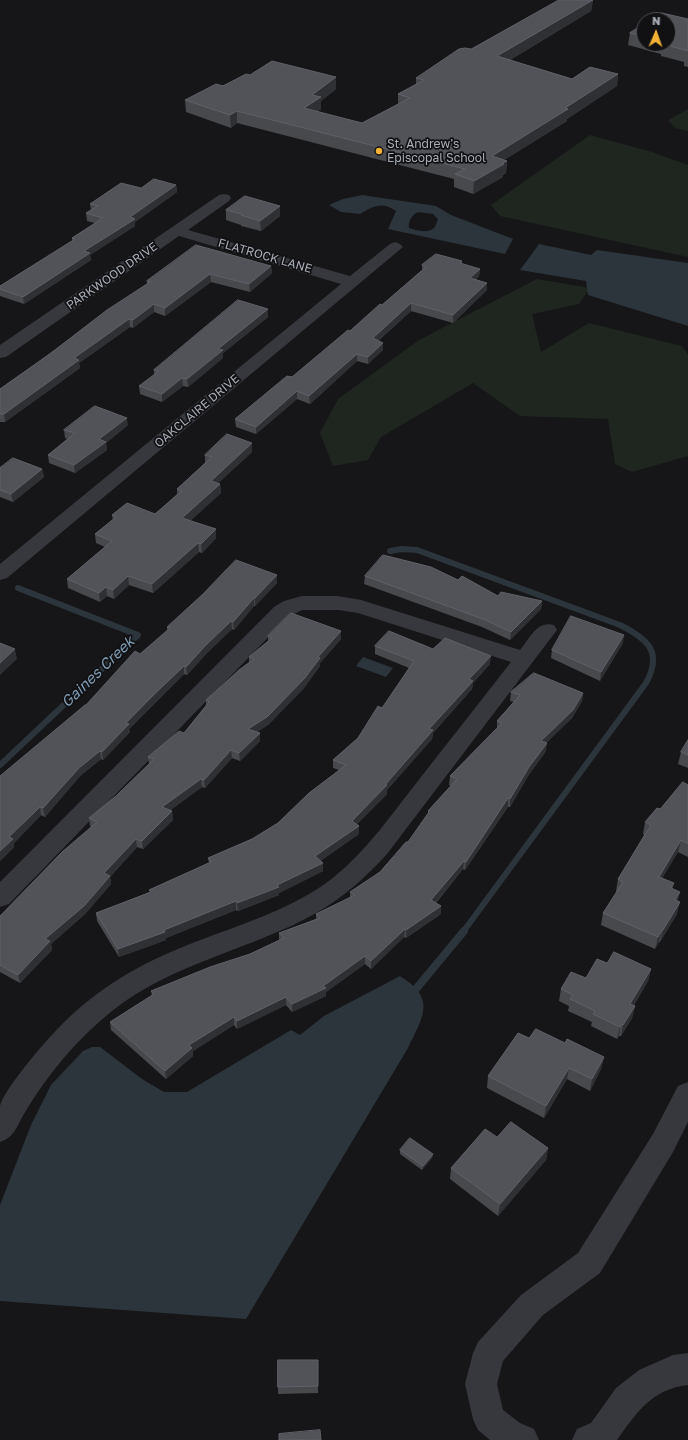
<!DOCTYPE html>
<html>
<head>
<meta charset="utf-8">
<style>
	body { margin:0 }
	#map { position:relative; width:688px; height:1440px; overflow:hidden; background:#161618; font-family:"Golos Text",sans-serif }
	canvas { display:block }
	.north { position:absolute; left:636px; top:12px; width:40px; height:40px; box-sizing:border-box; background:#111113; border:1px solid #4d4f55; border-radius:50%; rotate:2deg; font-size:11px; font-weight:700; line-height:16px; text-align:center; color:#a8adb8 }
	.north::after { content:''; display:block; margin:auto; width:14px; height:18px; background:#f2b134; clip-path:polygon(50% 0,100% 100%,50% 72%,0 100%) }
</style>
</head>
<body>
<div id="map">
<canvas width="688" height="1440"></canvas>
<div class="north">N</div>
</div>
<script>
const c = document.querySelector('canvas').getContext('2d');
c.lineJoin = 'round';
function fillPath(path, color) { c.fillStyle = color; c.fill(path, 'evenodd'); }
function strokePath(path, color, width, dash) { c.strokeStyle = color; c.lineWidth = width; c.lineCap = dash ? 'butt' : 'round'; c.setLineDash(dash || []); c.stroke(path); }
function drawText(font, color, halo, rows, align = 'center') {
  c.font = font + ' "Golos Text",sans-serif'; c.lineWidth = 3.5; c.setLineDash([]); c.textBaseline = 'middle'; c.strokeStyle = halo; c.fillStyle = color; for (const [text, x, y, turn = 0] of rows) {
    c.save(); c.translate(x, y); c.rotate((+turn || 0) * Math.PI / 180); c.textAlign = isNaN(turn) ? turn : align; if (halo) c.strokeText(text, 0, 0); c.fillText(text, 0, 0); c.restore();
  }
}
fillPath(new Path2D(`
	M688 109V131L675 128 668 120Z
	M590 135 652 152 688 165V257L500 216 491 205Z
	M537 279 590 288 579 304 532 314 541 352 589 323 682 346 688 355V456L632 472 615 464 608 419 520 416 473 383 381 437 368 460 333 466 320 433 338 399 419 340Z`), '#1e261f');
fillPath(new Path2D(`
	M362 195 436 206 451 215 513 239 505 254 388 229 396 211C382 201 373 206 360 214L341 212 329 205 343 199ZM418 212 433 214 438 219C437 221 436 226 434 228 428 234 415 230 409 228 408 221 412 215 418 212Z
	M539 244 591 255 597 250 688 263V326L588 295 586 281 520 270Z
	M363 657 393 668 386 677 356 666Z
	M400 976C436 999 424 1015 408 1048L246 1319 0 1301V1205L31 1125 51 1085 83 1051 92 1047H100L142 1079 164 1092H187L291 1030 300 1035 324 1016Z`), '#2c353c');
strokePath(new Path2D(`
	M390 551 401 549 417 550 620 625C648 639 663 652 646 683L463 932
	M0 765 138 635 18 588`), '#2c353c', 6);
strokePath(new Path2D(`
	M411 995 464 931`), '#2c353c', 8);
fillPath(new Path2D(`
	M224 194 229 195 231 198 229 201 188 230 350 276 390 244 395 242 400 244 403 247 7 578 0 580V564L341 284 179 236 6 357 0 358V345L219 195Z
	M302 596H338L361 600 520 650C530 638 537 620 554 625L557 630 387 854C366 877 345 896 318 912 252 950 173 962 112 1011 76 1040 47 1075 24 1114 16 1127 15 1137 0 1142 0 1131 0 1117 0 1106 2 1094 33 1056 42 1046 82 999 127 969 185 946 235 926 291 911 334 877 366 851 389 818 414 786 446 745 479 703 511 662L358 613 338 610H302L288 617 9 904 0 907V882L274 607 284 601Z
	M688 1082V1122L673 1152 600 1273 543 1315 503 1361 497 1384 503 1410 520 1423 534 1429 539 1440H490L478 1430 473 1419 465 1384 473 1353 478 1342 521 1295 578 1253 653 1134 678 1086Z
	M688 1353V1385C652 1389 637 1412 617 1440H572L577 1429 591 1423 616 1388 639 1370 673 1355Z`), '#37383d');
fillPath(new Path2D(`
	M593 0 591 11 510 60 572 79 618 74 617 86 567 119V121L504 160 507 161 506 173 503 175V177L473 194 454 187V179L237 123 231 128 186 112 185 100 250 75 336 77V89L321 101V109L317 112 362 123 398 104V94L416 84V78L471 49Z
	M688 19V67L684 66V62L661 56V54L628 45 630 33 644 24V44H668Z
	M176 185 177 192 135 222V226L90 255 91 260 24 304 0 296V286L72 241V238L95 223 87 221 86 213 91 210 90 204 141 188Z
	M280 206V216L261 231 241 226V225L226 220V210Z
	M462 261V264L480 269 479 276 476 279 487 290 453 323 411 311 378 341 383 350 368 364 357 361 310 404 297 399 256 434 236 427 235 419 292 377 382 305 422 270V265Z
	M271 266 272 273 250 292 211 282 165 316 154 312 133 328 130 327 79 363 80 368 5 422H0V389L147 284V281Z
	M268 309V317L223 353V358L188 387 183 386 162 402 140 394 139 386 154 375V370Z
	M128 425 106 443 107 450 75 473 49 463 48 455 68 439 65 438 64 430Z
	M252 443V452L218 483 220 484 221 493 190 521 216 529V538L202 553 199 552 153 593 129 585 114 599 107 596 100 602 68 588 67 579 105 547 96 543 95 534 113 520 112 515 155 514 177 494V489L205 463V455Z
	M0 468 42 469 44 477 13 502 0 497Z
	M277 575V583L255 606H254L234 630 232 629 206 654 187 675 184 674 129 729 130 732 103 760 101 759 80 776 45 817 41 815 14 843V847L0 861 86 705 140 654 167 631V627Z
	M365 576 458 580 498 596 542 601 541 609 510 640 482 627 364 584Z
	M341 631V639L320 663V666L304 688 268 725 257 732 260 733V741L240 761 232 758 205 788 202 787 170 810 172 811 173 820 143 849 137 847 110 877 111 884 85 914 51 944 52 950 20 983 0 972V916L91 827 90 826 89 818 116 796 149 764 148 757 184 733 206 706V700L249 663V657L268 641V636Z
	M623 643 600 681 551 658 552 650Z
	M375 646 433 649 490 664 473 683 472 689 433 733 432 739 387 790V794L357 824 359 826V834L320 861 323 871 279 893V895L238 911 236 910 166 938V940L119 957 97 921 96 913 150 892 149 890 209 863 208 858 252 839 278 823 339 770 333 768V760L358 738 382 708 409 668 375 654Z
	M511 692 583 693 582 701 572 718 546 743V751L528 776 510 807H508L465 870 463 869 436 903 441 914 406 938 404 937 371 969 365 964 326 992V996L292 1012 286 1005 237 1029 234 1025 193 1051V1056L166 1079 111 1030 110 1022 152 996 151 991 250 954 279 940V933L316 919V914L350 898V892L380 872 408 842 428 814V811L451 786 449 785 450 776 497 728V721L514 702 510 701Z
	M688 740V768L678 764 681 752Z
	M688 785V857L678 852 662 878 674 883 672 889 678 901 677 914 660 942H659L655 949 601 925 603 913 617 892 616 891 618 879 644 835 643 834 645 822Z
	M651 969 648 981 634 1005 635 1006 632 1018 621 1036H619L617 1039 591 1026 592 1022 568 1011 569 1006 559 1001 561 989 586 978Z
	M529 1038 565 1043 604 1057 601 1069 590 1091 567 1079 544 1118 487 1088 488 1076Z
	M497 1137 548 1148 546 1160 498 1216 450 1179 451 1168Z
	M400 1150 433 1154 432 1158 422 1170 400 1154Z
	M318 1360V1393L278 1394V1387Z`), '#47494d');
fillPath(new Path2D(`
	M593 0 591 11 496 68 497 56Z
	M618 74 617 86 567 119V121L491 168 492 156Z
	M336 77V89L321 101V109L304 120V108L312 95Z
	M237 111V123L231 128 230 115Z
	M507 161 506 173 503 175V177L473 194 474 181Z
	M176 185 177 192 135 222V226L90 255 91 260 24 304 23 297 130 217Z
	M280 206V216L261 231 260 221Z
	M271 266 272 273 250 292 249 284Z
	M480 269 479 276 469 285 470 278Z
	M210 274 211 282 165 316V308Z
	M487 283V290L453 323V315Z
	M411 303V311L372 346 373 338Z
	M154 304V312L133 328V320Z
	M268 309V317L223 353V358L188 387 187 379 218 349Z
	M129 319 130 327 79 363 80 368 5 422 4 414 74 358Z
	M383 343V350L368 364V357Z
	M357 354V361L310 404 309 396Z
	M182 378 183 386 162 402V394Z
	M297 391V399L256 434V427Z
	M127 418 128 425 106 443 107 450 75 473 74 465 99 439Z
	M252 443V452L212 489 211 481Z
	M42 469 44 477 13 502 11 494Z
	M220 484 221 493 183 527 182 518Z
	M216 529V538L202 553 201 544Z
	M198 543 199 552 153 593 152 584Z
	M277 575V583L255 606V598Z
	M128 576 129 585 114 599 113 590Z
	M106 587 107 596 100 602 99 593Z
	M254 598V606L234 630 233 622Z
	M542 601 541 609 510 640 511 632Z
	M231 621 232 629 206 654 187 675 186 667 205 646Z
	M341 631V639L320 663V666L304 688 268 725 249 737 248 729 318 657Z
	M624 635 623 643 600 681 601 672Z
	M15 649 17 659 0 675V663Z
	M491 656 490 664 473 683 472 689 433 733 432 739 387 790V794L352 829V821L385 785 429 729 469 679Z
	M184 666V674L129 729 130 732 103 760 102 752 126 723Z
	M583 693 582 701 572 718 540 749 541 741Z
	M260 733V741L240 761 239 753Z
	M547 743 546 751 528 776 510 807V799L529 767Z
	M231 750 232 758 205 788 204 780Z
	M100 751 101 759 80 776 45 817 43 808 79 768Z
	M201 779 202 787 163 816 162 807Z
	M508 798V807L465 870 466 862Z
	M40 807 41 815 14 843V847L0 861V851L9 837Z
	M172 811 173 820 143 849 142 841Z
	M359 826V834L315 865V856Z
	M136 839 137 847 110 877 111 884 85 914 51 944 52 950 20 983 18 975 45 939 104 873Z
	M681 840 678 852 656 889 659 877Z
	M464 861 463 869 431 908V900Z
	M323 863V871L279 893V895L238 911 237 903 277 885Z
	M680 892 677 904 675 900Z
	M236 901V910L166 938V940L119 957 118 949Z
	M680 902 677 914 660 942 663 930Z
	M441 906V914L406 938V930Z
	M405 929 404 937 371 969V961Z
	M662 930 659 942 655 949 658 937Z
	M365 956V964L326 992V996L292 1012V1004L323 986Z
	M651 969 648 981 628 1016 630 1004Z
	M286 997V1005L237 1029V1021Z
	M635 1006 632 1018 621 1036 623 1025Z
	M234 1017V1025L193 1051V1056L166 1079 165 1071 189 1045Z
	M621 1024 619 1036 617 1039 620 1027Z
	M604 1057 601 1069 590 1091 592 1079Z
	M569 1068 567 1079 544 1118 546 1106Z
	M548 1148 546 1160 498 1216 500 1204Z
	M433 1154 432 1158 422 1170 423 1166Z`), '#2f3033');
const building = new Path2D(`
	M559 0H593L497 56 572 79 590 67 618 74 565 108 568 109 492 156 507 161 502 163 504 164 474 181 455 174 465 169 237 111 230 115 185 100 216 84 223 86 246 74 250 75 272 61 336 77 312 95 321 97 304 108 362 123 410 98 398 94 424 80 416 78 459 49 465 48 471 49Z
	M662 13 688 19V51L663 44H668V20H650Z
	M644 24V37L630 33Z
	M154 179 176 185 130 217 135 219 84 251 90 253 23 297 0 289V286L75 239 72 238 103 218 86 213 98 206 90 204 121 183 141 188Z
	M245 196 280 206 260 221 241 215 242 214 226 210Z
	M196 245 271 266 249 284 210 274 165 308 154 304 133 320 129 319 74 358 79 360 4 414H0V389L51 353 107 310 150 282 147 281Z
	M436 254 462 261 460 263 480 269 470 278 487 283 453 315 411 303 373 338 383 343 368 357 357 354 309 396 297 391 256 427 235 419 287 376 292 377 348 330 350 331 380 304 382 305 426 267 422 265Z
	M238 300 268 309 218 349 223 350 187 379 182 378 162 394 139 386 159 371 154 370Z
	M95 406 127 418 99 439 106 442 74 465 48 455 75 433 64 430Z
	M227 434 252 443 211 481 220 484 182 518 216 529 201 544 198 543 152 584 128 576 113 590 106 587 99 593 67 579 112 541 95 534 116 517 112 515 127 503 155 514 182 491 177 489 212 457 205 455Z
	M13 458 42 469 11 494 0 490V468Z
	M383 555 431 567 458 580 462 576 498 596 501 592 542 601 511 632 483 619 365 576Z
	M236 560 277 575 255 598H254L233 622 231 621 205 646 186 667 184 666 151 697 126 723 129 724 102 752 100 751 79 768 43 808 40 807 9 837 13 839 0 851V776L85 705H86L135 651 140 654 170 628 167 627 203 594Z
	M291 613 341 631 318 657 320 658 304 679 267 717 248 729 260 733 239 753 231 750 204 780 201 779 162 807 172 811 142 841 136 839 104 873 110 876 84 906 45 939 50 941 18 975 0 965V916L62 852 97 822 89 818 116 796 154 759 148 757 179 731 184 733 209 702 206 700 239 670 254 659 249 657 272 638 268 636Z
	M571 616 624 635 601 672 552 650Z
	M389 631 433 649 445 638 491 656 469 679 473 681 429 729 433 730 385 785H387L352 821 359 826 315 856 323 863 277 885 279 887 237 903 236 901 164 930 165 932 118 949 96 913 151 892 149 890 211 862 208 858 252 839 278 823 309 793 346 765 333 760 358 738 378 706 382 708 414 661 375 646Z
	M0 643 15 649 0 663Z
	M534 673 583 693 573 710 541 741 547 743 529 767 510 799 508 798 466 862 464 861 431 900 441 906 406 930 405 929 371 961 365 956 323 986 326 988 292 1004 286 997 237 1021 234 1017 189 1045 192 1048 165 1071 110 1022 154 994 151 991 210 967 250 954 284 938 279 933 320 918 316 914 355 895 350 892 380 872 406 842H408L429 812 428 811 457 779 450 776 502 723 497 721 520 695 511 692Z
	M688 740V755L681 752Z
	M683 782 688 785V844L681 840 659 877 674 883 671 888 680 892 675 900 680 902 663 930H662L658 937 603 913 623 882 618 879 651 825 645 822 657 808 660 809Z
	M614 952 651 969 630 1004 635 1006 623 1025 621 1024 620 1027 593 1014 595 1011 570 999 573 995 561 989 571 972 586 978 597 959 607 963Z
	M536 1029 565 1043 567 1039 604 1057 592 1079 569 1068 546 1106 488 1076 518 1033 529 1038Z
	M511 1122 548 1148 500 1204 451 1168 485 1129 497 1137Z
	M410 1138 433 1154 423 1166 400 1150Z
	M278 1360H318V1386L278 1387Z
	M320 1430 321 1440H279V1434Z`);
fillPath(building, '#525359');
strokePath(building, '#5f6168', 1);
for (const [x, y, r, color] of [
	[379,151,4,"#f2b134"]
]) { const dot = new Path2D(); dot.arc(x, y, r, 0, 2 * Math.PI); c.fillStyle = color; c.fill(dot); strokePath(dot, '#111113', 1.5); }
drawText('12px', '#a8adb8', '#111113', [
	["St. Andrew's",387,144],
	["Episcopal School",387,158]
], 'left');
drawText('12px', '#a8adb8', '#111113', [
	["FLATROCK LANE",265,256,16],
	["PARKWOOD DRIVE",112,276,-35],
	["OAKCLAIRE DRIVE",197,411,-40]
]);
drawText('italic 15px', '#7f9bb3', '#111113', [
	["Gaines Creek",98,672,-44]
]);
</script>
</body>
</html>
